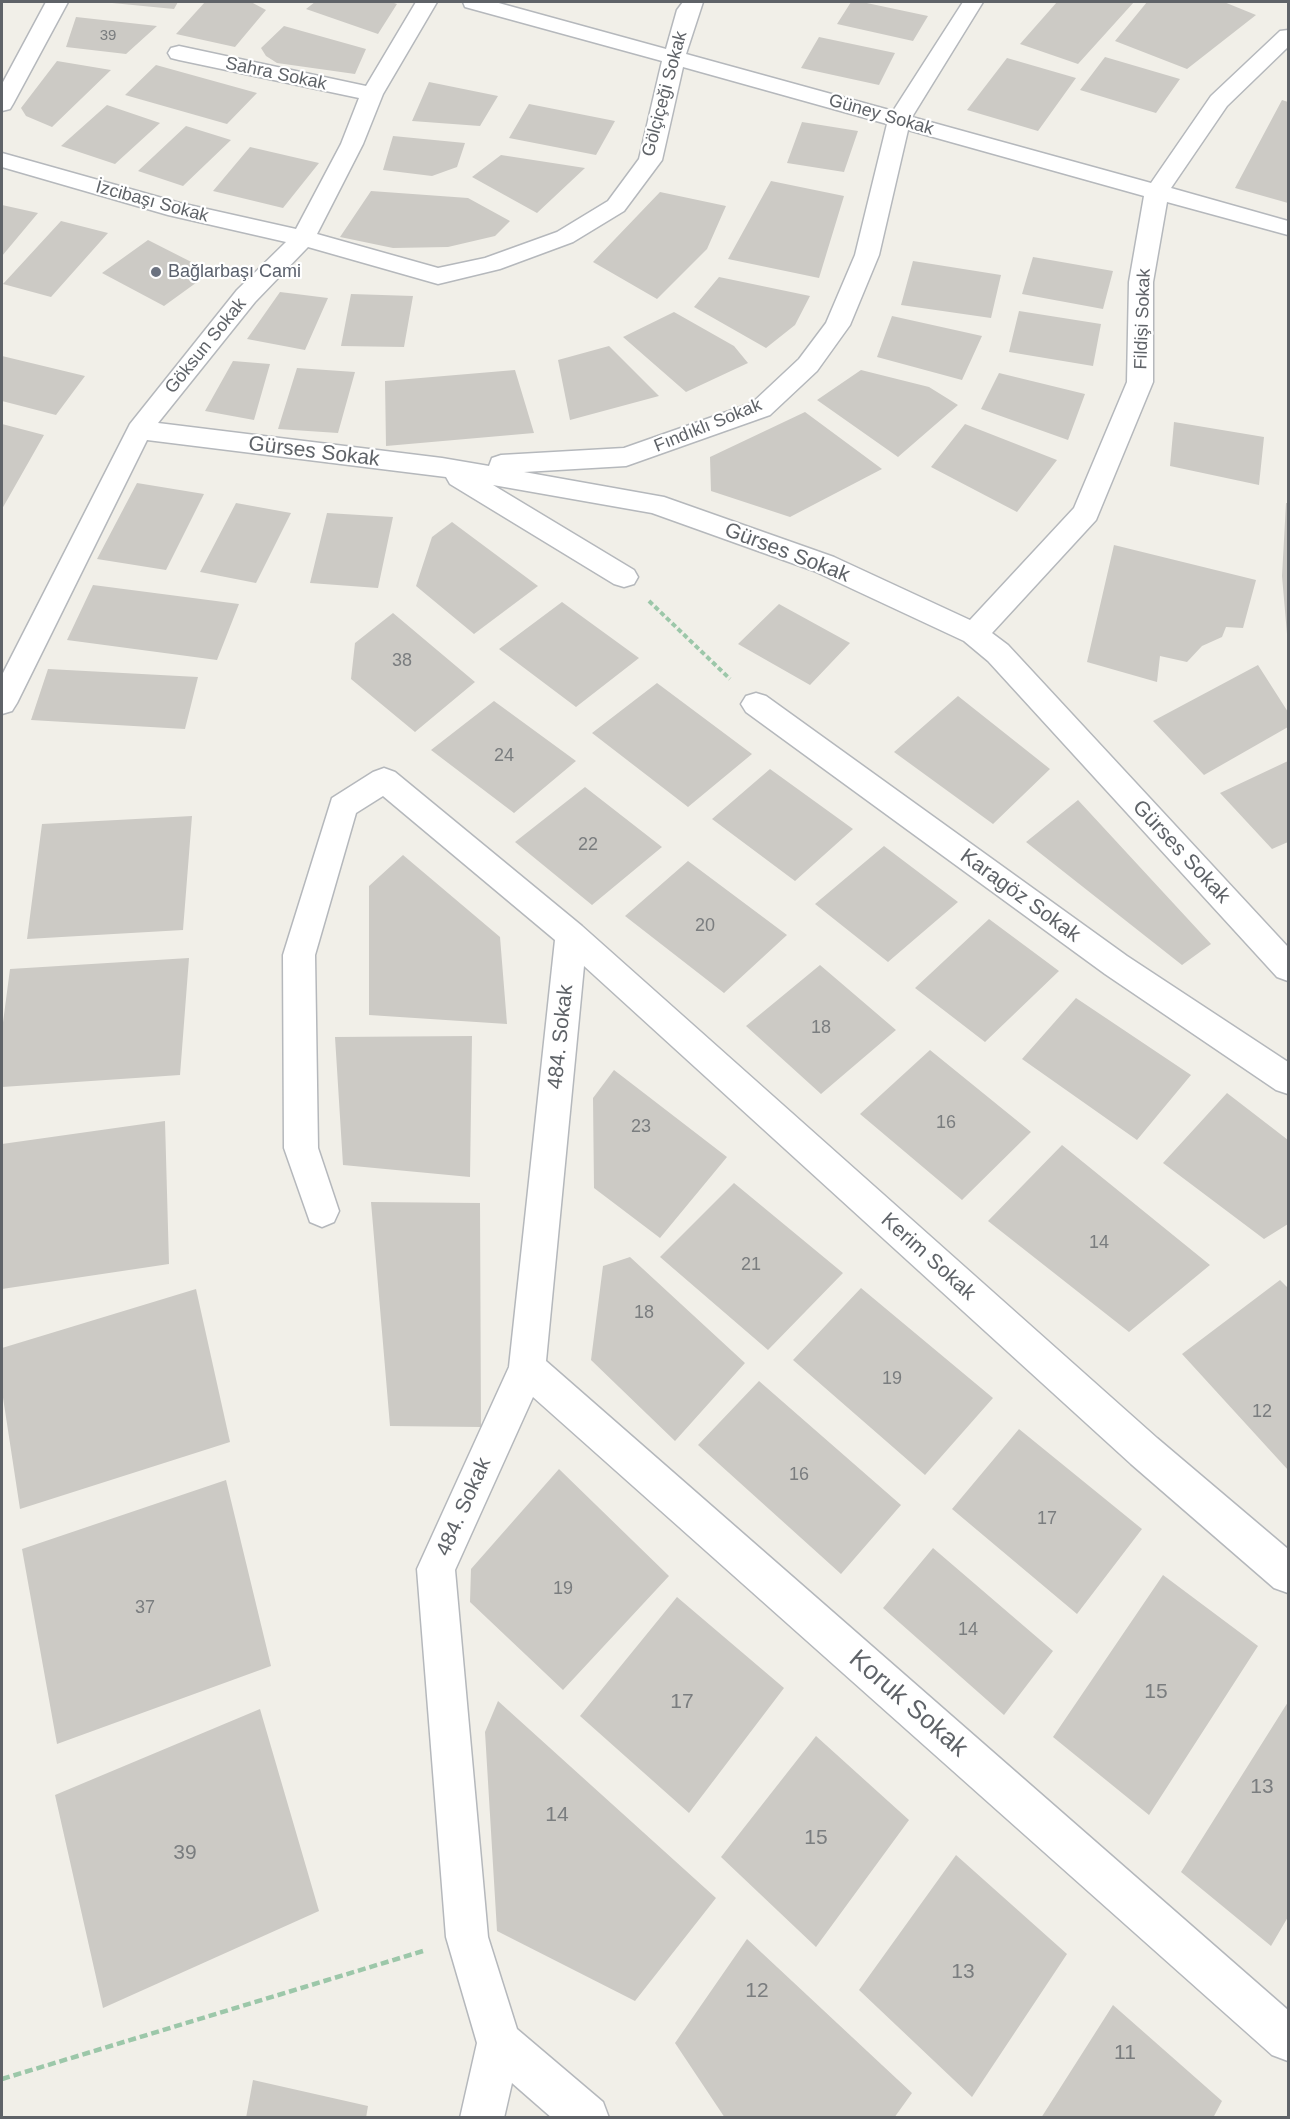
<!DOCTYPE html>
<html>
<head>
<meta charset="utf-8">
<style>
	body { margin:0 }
	#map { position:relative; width:1290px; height:2119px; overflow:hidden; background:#f1efe8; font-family:Arial,sans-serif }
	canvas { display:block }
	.frame { position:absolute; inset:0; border:3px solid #5f6368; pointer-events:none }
</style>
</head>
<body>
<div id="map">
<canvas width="1290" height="2119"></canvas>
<div class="frame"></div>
</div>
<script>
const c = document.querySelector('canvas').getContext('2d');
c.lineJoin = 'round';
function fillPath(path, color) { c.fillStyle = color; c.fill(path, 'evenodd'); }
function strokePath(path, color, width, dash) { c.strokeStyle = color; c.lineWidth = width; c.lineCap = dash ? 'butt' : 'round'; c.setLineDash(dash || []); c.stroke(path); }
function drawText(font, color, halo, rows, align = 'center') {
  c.font = font + ' Arial,sans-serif'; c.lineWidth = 4.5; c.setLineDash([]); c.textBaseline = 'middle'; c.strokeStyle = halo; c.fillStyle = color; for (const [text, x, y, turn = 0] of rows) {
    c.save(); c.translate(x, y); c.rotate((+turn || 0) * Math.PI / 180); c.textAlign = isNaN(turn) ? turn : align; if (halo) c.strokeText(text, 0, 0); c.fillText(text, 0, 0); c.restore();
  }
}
fillPath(new Path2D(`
	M102 2H178L174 9Z
	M205 2H251L266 10 235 47 176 34Z
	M315 2H391L397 4 378 34 306 9Z
	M851 2H862L928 16 913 41 837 24Z
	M1057 2H1134L1078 64 1020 44Z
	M1147 2H1224L1256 15 1187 69 1115 41Z
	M76 17 157 26 126 54 66 47Z
	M284 26 366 49 355 74 277 63 266 56 261 48Z
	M819 37 895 53 879 85 801 68Z
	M1105 57 1180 79 1156 113 1080 90Z
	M1007 58 1076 78 1038 131 967 110Z
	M57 61 111 70 52 127 26 116 21 108Z
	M156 65 257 93 227 124 125 95Z
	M429 82 498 96 480 126 412 121Z
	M1282 100 1288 102V203L1235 188Z
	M529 104 615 121 596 155 509 138Z
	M107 105 160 123 115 164 61 146Z
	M802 122 858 131 844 172 787 163Z
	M186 126 231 140 183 186 138 171Z
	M393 136 465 143 457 167 432 176 383 170Z
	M250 147 319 163 283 208 213 191Z
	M501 155 585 168 537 213 472 177Z
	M771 181 844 196 819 278 728 259Z
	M371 191 468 198 510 221 495 236 448 247 393 248 340 237Z
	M660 192 726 206 707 249 657 299 593 262Z
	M2 205 38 213 2 256Z
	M61 221 108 233 51 297 3 284Z
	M148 240 211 272 164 306 102 273Z
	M1033 257 1113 271 1103 309 1022 294Z
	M913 261 1001 275 991 318 901 305Z
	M719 277 810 296 795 325 766 348 694 307Z
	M280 292 328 298 305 350 247 339Z
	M351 294 413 296 404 347 341 346Z
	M1019 311 1101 324 1093 366 1009 352Z
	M674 312 734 346 748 363 686 392 623 337Z
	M892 316 982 336 962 380 877 357Z
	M609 346 659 396 570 420 558 360Z
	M2 356 85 376 56 415 2 401Z
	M233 361 270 364 254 420 205 411Z
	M297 368 355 372 338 433 278 429Z
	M515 370 534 433 386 446 385 381Z
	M861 370 929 387 958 405 898 457 817 400Z
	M999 373 1085 394 1068 440 981 409Z
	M805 412 882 469 790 517 711 491 710 457Z
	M1174 422 1264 437 1259 485 1170 466Z
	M2 424 44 435 2 509Z
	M965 424 1057 460 1017 512 931 467Z
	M137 483 204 494 166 570 97 559Z
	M236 503 291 513 256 583 200 572Z
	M1286 503H1288L1287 634 1282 576Z
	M327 513 393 517 378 588 310 583Z
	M452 522 538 586 474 634 416 586 432 537Z
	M1114 545 1256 580 1243 628 1226 627 1222 637 1202 646 1187 662 1160 656 1157 682 1087 662Z
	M93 585 239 604 217 660 67 640Z
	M562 602 639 658 576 707 499 649Z
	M779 604 850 643 810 685 738 644Z
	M393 613 475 682 415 732 351 679 355 643Z
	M1258 665 1288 712V727L1204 775 1153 721Z
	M48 669 198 677 185 729 31 720Z
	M657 683 752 754 688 807 592 733Z
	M958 696 1050 769 993 824 894 752Z
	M494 701 576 761 514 813 431 750Z
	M1288 761V842L1272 849 1220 793Z
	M770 769 853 829 795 881 712 819Z
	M585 787 662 847 592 905 515 842Z
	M1078 800 1211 944 1182 965 1026 842Z
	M192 816 183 930 27 939 42 824Z
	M884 846 958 902 888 962 815 904Z
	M403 855 500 937 507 1024 369 1015V886Z
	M688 861 787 935 724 993 625 916Z
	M989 919 1059 971 985 1042 915 988Z
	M189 958 180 1075 2 1087V1030L10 969Z
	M820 965 896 1030 821 1094 746 1026Z
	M1076 998 1191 1075 1137 1140 1022 1059Z
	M472 1036 470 1177 343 1165 335 1037Z
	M930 1050 1031 1132 962 1200 860 1114Z
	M614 1070 727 1157 660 1238 594 1188 593 1098Z
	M1227 1093 1288 1140V1224L1264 1239 1163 1163Z
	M165 1121 169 1264 2 1289V1144Z
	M1062 1145 1210 1265 1129 1332 988 1221Z
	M734 1183 843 1273 768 1350 660 1257Z
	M371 1202 480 1203 481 1427 390 1426Z
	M630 1257 745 1363 675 1441 591 1360 603 1266Z
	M1280 1280 1288 1288V1470L1182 1354Z
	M861 1288 993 1398 925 1475 793 1360Z
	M196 1289 230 1442 20 1509 2 1391V1348Z
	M759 1381 901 1505 841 1574 698 1445Z
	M1019 1429 1142 1529 1077 1614 952 1509Z
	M559 1469 669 1576 563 1690 470 1602 471 1569Z
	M226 1480 271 1666 57 1744 22 1549Z
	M933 1548 1053 1651 1004 1715 883 1608Z
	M1163 1575 1258 1646 1149 1815 1053 1737Z
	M677 1597 784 1688 689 1813 580 1716Z
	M498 1701 716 1898 635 2001 497 1931 485 1732Z
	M1288 1702V1917L1271 1946 1181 1872Z
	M260 1709 319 1911 103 2008 55 1795Z
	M816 1736 909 1820 816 1947 721 1857Z
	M956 1855 1067 1954 972 2097 859 1990Z
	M747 1939 912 2093 894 2118H725L675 2043Z
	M1113 2005 1222 2101 1213 2118H1041Z
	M253 2080 368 2106 366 2118H246Z`), '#cccac5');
const minor = new Path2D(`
	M46 2H68L13 104 10 109 2 111V84Z
	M416 2H437L383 94 363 144 317 234 438 268 485 258 557 232 608 201 639 159 662 61 465 7 463 2H495L666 49 677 10 683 2H703L686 54 893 111 963 2H983L912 117 1151 183 1211 96 1280 31 1288 30V47L1227 106 1171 188 1288 221V235L1167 202 1153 282V382L1096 520 992 633 1008 645 1288 947V981L1277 977 988 661 964 641 814 571 652 513 493 485 634 570 638 577 634 584 624 587 614 584 450 484 446 477 147 440 17 703 12 711 2 714V675L130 424 237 290 286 242 168 215 2 167V153L180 203 296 229 341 144 359 98 179 60 171 58 168 53 171 48 179 46 366 86ZM683 67 887 124 855 255 826 323 799 359 752 403 624 448 501 455 492 458 489 466 442 458 158 423 255 302 308 247 438 284 500 269 573 242 624 211 662 160ZM908 130 1144 196 1129 282 1127 382 1074 508 970 620 834 557 664 497 524 472 626 466 770 415 817 371 850 325 879 255Z
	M756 693 766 696 1127 956 1288 1062V1094L1276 1090 1105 974 746 712 741 704 746 696Z
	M384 768 395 772 582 926 1157 1438 1288 1549V1593L1274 1588 1131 1464 584 966 546 1361 1288 2010V2061L1272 2055 533 1397 455 1570 488 1937 517 2029 603 2102 609 2118H552L512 2083 504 2118H460L477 2043 446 1937 417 1569 509 1367 555 940 383 796 356 813 315 955 318 1148 339 1211 334 1222 322 1227 310 1222 284 1148 283 955 332 798 373 772Z`);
strokePath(minor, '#b5b8bc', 3);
strokePath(new Path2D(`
	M649 601 730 679`), '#9cc7a9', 4, [5, 3]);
strokePath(new Path2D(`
	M2 2079 423 1951`), '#9cc7a9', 4.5, [8, 4]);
fillPath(minor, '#fff');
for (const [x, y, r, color] of [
	[156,272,6,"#6b7280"]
]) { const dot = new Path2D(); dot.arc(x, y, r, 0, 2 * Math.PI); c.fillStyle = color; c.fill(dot); strokePath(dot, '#fff', 2); }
drawText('15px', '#7a7d7f', null, [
	["39",108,36]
]);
drawText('18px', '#5f6368', '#fff', [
	["Sahra Sokak",276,74,12],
	["Gölçiçeği Sokak",665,94,-75],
	["Güney Sokak",881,115,16],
	["İzcibaşı Sokak",152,202,15],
	["Fildişi Sokak",1143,319,-88],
	["Göksun Sokak",206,346,-51],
	["Fındıklı Sokak",708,426,-22]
]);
drawText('18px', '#5b616d', '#fff', [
	["Bağlarbaşı Cami",168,272]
], 'left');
drawText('18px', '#7a7d7f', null, [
	["38",402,661],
	["24",504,756],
	["22",588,845],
	["20",705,926],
	["18",821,1028],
	["16",946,1123],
	["23",641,1127],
	["14",1099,1243],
	["21",751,1265],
	["18",644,1313],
	["19",892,1379],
	["12",1262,1412],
	["16",799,1475],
	["17",1047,1519],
	["19",563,1589],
	["37",145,1608],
	["14",968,1630]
]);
drawText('21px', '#5f6368', '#fff', [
	["Gürses Sokak",314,452,7],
	["Gürses Sokak",787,553,21],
	["Gürses Sokak",1181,852,47],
	["Karagöz Sokak",1020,896,36],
	["484. Sokak",561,1037,-84],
	["Kerim Sokak",928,1257,42],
	["484. Sokak",464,1507,-66]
]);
drawText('21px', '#7a7d7f', null, [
	["15",1156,1692],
	["17",682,1702],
	["13",1262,1787],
	["14",557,1815],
	["15",816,1838],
	["39",185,1853],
	["13",963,1972],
	["12",757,1991],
	["11",1125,2053]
]);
drawText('26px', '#5f6368', '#fff', [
	["Koruk Sokak",908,1704,41]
]);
</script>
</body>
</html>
